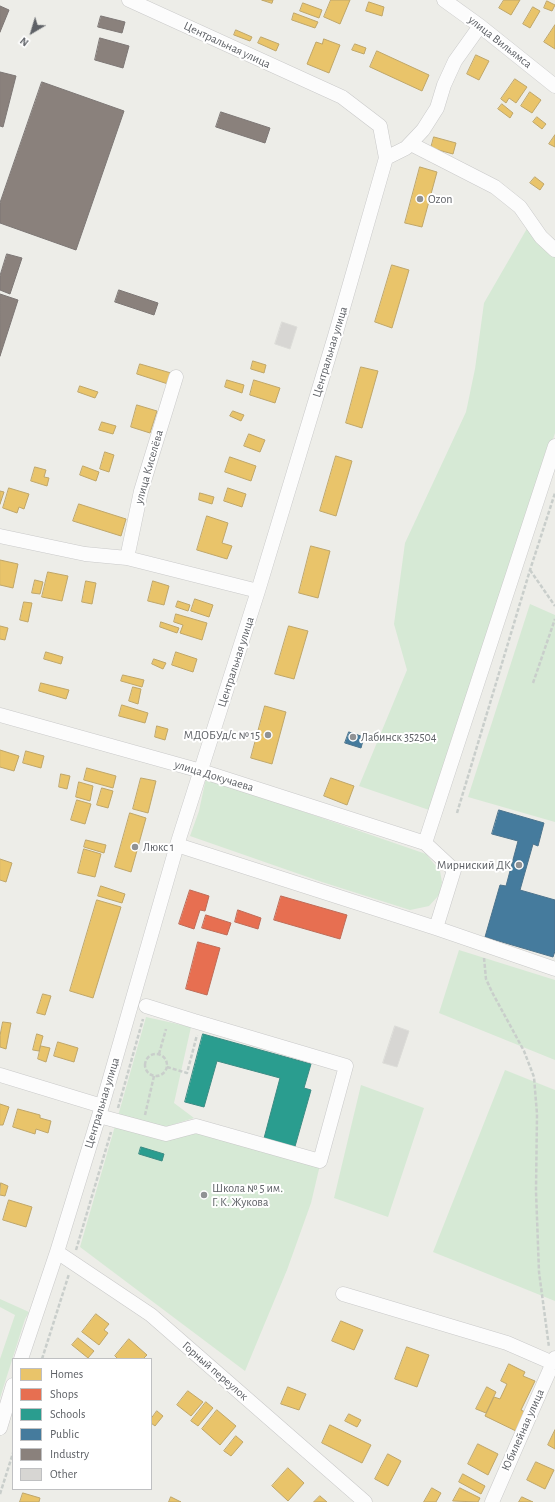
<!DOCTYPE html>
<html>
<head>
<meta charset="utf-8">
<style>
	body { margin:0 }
	#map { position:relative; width:555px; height:1502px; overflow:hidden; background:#edede8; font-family:"Alegreya Sans",sans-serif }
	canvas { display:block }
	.legend { position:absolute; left:12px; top:1358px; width:140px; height:132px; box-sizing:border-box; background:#fff; border:1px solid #bfc0c2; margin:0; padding:5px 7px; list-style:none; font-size:12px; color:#5e6166 }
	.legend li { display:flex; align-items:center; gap:8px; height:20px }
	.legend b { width:20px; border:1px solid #bfc0c2 }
	.north { position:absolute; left:12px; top:12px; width:40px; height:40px; -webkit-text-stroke:3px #fff; paint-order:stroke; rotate:218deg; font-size:11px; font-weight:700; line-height:16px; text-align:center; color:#5e6166 }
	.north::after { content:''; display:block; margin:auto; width:14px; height:18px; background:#5e6166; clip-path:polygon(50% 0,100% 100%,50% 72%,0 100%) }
</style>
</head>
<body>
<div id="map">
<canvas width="555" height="1502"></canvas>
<ul class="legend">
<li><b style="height:11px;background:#e9c46a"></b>Homes</li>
<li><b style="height:11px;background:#e76f51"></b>Shops</li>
<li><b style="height:11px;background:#2a9d8f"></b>Schools</li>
<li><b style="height:11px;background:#457b9d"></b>Public</li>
<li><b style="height:11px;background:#8a817c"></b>Industry</li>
<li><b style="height:11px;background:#d7d6d3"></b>Other</li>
</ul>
<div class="north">N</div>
</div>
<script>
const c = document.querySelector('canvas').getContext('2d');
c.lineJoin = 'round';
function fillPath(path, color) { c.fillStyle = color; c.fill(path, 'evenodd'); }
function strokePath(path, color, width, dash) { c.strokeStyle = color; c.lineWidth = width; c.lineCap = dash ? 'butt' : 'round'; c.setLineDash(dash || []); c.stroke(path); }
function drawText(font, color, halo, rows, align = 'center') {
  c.font = font + ' "Alegreya Sans",sans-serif'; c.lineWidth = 4; c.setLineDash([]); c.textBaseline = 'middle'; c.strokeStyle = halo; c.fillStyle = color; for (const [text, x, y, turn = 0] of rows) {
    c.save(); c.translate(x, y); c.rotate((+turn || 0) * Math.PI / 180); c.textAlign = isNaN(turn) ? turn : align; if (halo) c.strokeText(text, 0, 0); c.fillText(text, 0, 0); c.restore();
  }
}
fillPath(new Path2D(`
	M529 225 555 254V433L432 811 359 786 407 670 394 624 405 543 466 412 475 369 484 303Z
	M530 604 555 615V822L468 797Z
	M206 778 426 854 440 871 442 882 439 895 429 906 410 910 322 882 190 836 199 811Z
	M459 950 555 980V1060L439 1013Z
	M146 1017 191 1027 174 1103 194 1118 165 1127 118 1116Z
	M505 1070 555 1090V1301L433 1252Z
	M361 1085 424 1108 388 1217 334 1198Z
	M115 1126 196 1131 320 1165 311 1203 287 1270 245 1371 80 1247Z
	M0 1299 29 1312 25 1319 0 1398V1359L15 1315 0 1307Z`), '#d6e9d5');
const homes = new Path2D(`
	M262 0H273L272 3Z
	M331 0H350L340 24 324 17Z
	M504 0H520L511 15 499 8Z
	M547 1 555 5 552 11 544 8Z
	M369 2 384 7 382 16 366 11Z
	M303 3 322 10 319 18 300 11Z
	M533 7 540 11 530 28 523 24Z
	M294 13 318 22 315 28 292 20Z
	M555 25V49L544 42Z
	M236 30 252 37 250 41 234 35Z
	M261 37 279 44 276 51 258 43Z
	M324 39 340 45 329 73 307 64 316 42 322 44Z
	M355 44 366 48 364 54 352 50Z
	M377 51 429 75 422 91 370 67Z
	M476 55 489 61 479 80 467 74Z
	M515 79 527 87 516 103 509 98 506 103 501 99Z
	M530 92 541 100 532 113 521 106Z
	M502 104 513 113 510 118 498 109Z
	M537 117 546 124 542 129 533 122Z
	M555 135V147L549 144Z
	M434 137 456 143 453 154 431 148Z
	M420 167 437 172 422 227 405 223Z
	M535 177 544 184 540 190 530 183Z
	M392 265 409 270 392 328 375 322Z
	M253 361 266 365 264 373 251 369Z
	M140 364 171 373 168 384 137 374Z
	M361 367 378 371 362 428 346 423Z
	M227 380 244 385 242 393 225 387Z
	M254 380 280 388 275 403 250 395Z
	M80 386 98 392 95 398 78 392Z
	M137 405 157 411 150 433 131 427Z
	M233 411 244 415 241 421 230 416Z
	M102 422 116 426 113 434 99 430Z
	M249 434 265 440 260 452 244 446Z
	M105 452 114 455 109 472 100 469Z
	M336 456 352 461 336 516 320 511Z
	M230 457 256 466 251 481 225 472Z
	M83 466 99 472 96 481 80 475Z
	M35 467 46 470 44 477 49 478 47 486 31 481Z
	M9 488 29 494 24 509 19 507 17 513 3 508Z
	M228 488 246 494 242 507 224 501Z
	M0 491 4 492 0 504Z
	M200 493 214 497 212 504 199 500Z
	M79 504 126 519 121 536 73 521Z
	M207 516 228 523 222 543 232 546 227 559 197 550Z
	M311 546 330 551 318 598 299 593Z
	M0 560 18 564 13 588 0 585Z
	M48 572 68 576 62 601 42 597Z
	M35 580 43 582 40 594 32 593Z
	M86 581 96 583 92 604 82 602Z
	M153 581 169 586 164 605 148 601Z
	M195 599 213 605 209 617 191 611Z
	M178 601 190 605 188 611 176 607Z
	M24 602 32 603 28 622 20 620Z
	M176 614 207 623 202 640 180 633 183 625 174 622Z
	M161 622 179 628 177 633 160 627Z
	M0 626 8 628 5 640 0 639Z
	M289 626 308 631 294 679 275 674Z
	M46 652 63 657 61 664 44 659Z
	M176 652 197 659 193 672 172 665Z
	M154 659 166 663 163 669 152 664Z
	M123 675 144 680 142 687 121 681Z
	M41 683 69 690 66 699 39 691Z
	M133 687 141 689 138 704 129 701Z
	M122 705 148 713 145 723 119 716Z
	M265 706 286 712 272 764 251 758Z
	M157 726 168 729 165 740 155 737Z
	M0 750 19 756 14 771 0 767Z
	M26 751 44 756 41 768 23 763Z
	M87 768 116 776 113 788 84 780Z
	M61 774 70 776 67 789 59 787Z
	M141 778 156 781 148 813 133 809Z
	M331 778 354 786 347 805 324 796Z
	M79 782 93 786 90 801 76 797Z
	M102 788 113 791 108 808 97 805Z
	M77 800 91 804 85 824 71 820Z
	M130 813 146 818 131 872 115 867Z
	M86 840 106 845 104 853 84 847Z
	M84 849 101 854 95 877 78 873Z
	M0 859 12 863 6 882 0 880Z
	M101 886 125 894 122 903 98 896Z
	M97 900 121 907 93 998 70 991Z
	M43 994 51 996 45 1015 37 1013Z
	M3 1022 11 1023 6 1049 0 1047V1036Z
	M37 1034 43 1036 39 1051 33 1050Z
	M58 1042 78 1048 74 1062 54 1056Z
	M41 1046 50 1048 46 1062 38 1059Z
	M0 1104 9 1107 3 1125H0Z
	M18 1109 40 1115V1118L51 1121 48 1133 36 1129 35 1134 13 1127Z
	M1 1183 8 1186 5 1196 0 1195Z
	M9 1200 32 1207 26 1227 3 1220Z
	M96 1314 109 1324 104 1330 108 1333 99 1345 82 1332Z
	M341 1321 363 1330 354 1350 332 1341Z
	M78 1338 94 1351 88 1358 72 1345Z
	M129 1339 147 1355 143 1359H118L115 1356Z
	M407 1347 429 1355 417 1387 395 1379Z
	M509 1364 525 1372 523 1376 535 1381 521 1410 527 1413 518 1432 485 1416 494 1397 500 1399 507 1384 501 1381Z
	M288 1387 306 1394 299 1410 281 1404Z
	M487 1387 496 1392 486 1413 476 1409Z
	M188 1391 203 1402 191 1416 177 1405Z
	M206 1402 213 1408 198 1426 191 1421Z
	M217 1410 236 1426 220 1445 202 1429Z
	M157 1411 163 1416 155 1426 151 1423V1419Z
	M349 1414 361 1420 357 1427 345 1421Z
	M330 1425 371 1445 362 1463 322 1443Z
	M555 1430V1449L548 1445Z
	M236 1436 243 1442 231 1456 224 1451Z
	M478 1444 498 1454 488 1475 468 1464Z
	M388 1454 401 1461 388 1486 375 1479Z
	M536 1462 554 1470 545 1489 527 1480Z
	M288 1468 304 1483 288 1501 272 1486Z
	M463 1474 485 1486 481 1494 459 1482Z
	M432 1488 441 1493 436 1502H424Z
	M460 1488 480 1498 478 1502 453 1501Z
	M23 1493 40 1498 39 1502H20Z
	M320 1496 327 1502H314Z
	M171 1497 181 1502H169Z
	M522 1497 533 1502H519Z`);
fillPath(homes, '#e9c46a');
strokePath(homes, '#bfa669', 1);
const shops = new Path2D(`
	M190 890 209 896 205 911 200 910 194 929 179 924Z
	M281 896 347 915 340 939 274 920Z
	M238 910 261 918 258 929 235 922Z
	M206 915 231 923 227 935 202 928Z
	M198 942 220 948 207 995 186 989Z`);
fillPath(shops, '#e76f51');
strokePath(shops, '#be6b57', 1);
const schools = new Path2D(`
	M203 1034 311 1064 304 1088 311 1090 294 1150 263 1142 280 1078 217 1061 204 1107 185 1102Z
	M141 1147 164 1154 162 1161 139 1154Z`);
fillPath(schools, '#2a9d8f');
strokePath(schools, '#3a8b83', 1);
const public = new Path2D(`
	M349 732 364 737 361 748 345 743Z
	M499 810 544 823 538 846 533 844 520 890 555 900V951L553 957 485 937 500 885 506 886 518 841 492 834Z`);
fillPath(public, '#457b9d');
strokePath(public, '#4c738c', 1);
const industry = new Path2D(`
	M0 6 9 10 0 32Z
	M101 16 125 22 122 33 98 27Z
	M100 38 129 46 123 68 95 60Z
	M0 72 16 76 3 127 0 126Z
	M42 82 124 111 76 250 0 223V203Z
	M221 112 270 128 265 143 216 127Z
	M7 254 22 258 10 294 0 290V276Z
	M119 290 158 303 154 315 115 302Z
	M0 294 18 300 0 356Z`);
fillPath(industry, '#8a817c');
strokePath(industry, '#7d7775', 1);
const building = new Path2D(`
	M282 322 297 327 290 349 275 344Z
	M395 1026 409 1031 397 1067 383 1063Z`);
fillPath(building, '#d7d6d3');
strokePath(building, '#dcdcd8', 1);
const minor = new Path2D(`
	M444 0 480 26 555 86
	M411 144 495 187 520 207 541 237 555 250
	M386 158 406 148 423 130 437 108 444 85 455 61 480 26
	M0 536 85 554 127 558 258 591
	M127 558 141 491 176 377
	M0 715 201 771 425 843
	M177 845 436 928 555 969
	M436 928 454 870 425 843 555 446
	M146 1006 194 1021
	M0 1075 102 1106
	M99 1116 166 1134 196 1126 320 1161 346 1066 194 1021
	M57 1252 151 1315 365 1502
	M343 1294 507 1343 553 1363
	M21 1359 57 1252 102 1106 177 845 258 591 335 336 386 158 380 126 342 97 129 0
	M0 1428 13 1385
	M492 1502 555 1358`);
strokePath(minor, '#c9c9c9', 15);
strokePath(new Path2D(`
	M530 570 555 606
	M533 683 555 619
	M457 813 530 570 555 493
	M484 958 486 979 492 992 524 1051 534 1077 537 1114 536 1191 539 1272 549 1347
	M145 1065a11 11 0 1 1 22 0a11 11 0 1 1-22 0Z
	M159 1054 166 1029
	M167 1067 187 1073 197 1035
	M118 1108 143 1019
	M145 1115 154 1076
	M76 1250 111 1132
	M42 1359 69 1274
	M0 1494 13 1453`), '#c9cecb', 2.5, [4, 2]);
strokePath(minor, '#fcfcfc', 14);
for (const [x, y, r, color] of [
	[420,199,4,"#909294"],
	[268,735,4,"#909294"],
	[353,737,4,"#909294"],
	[135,847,4,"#909294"],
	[519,865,4,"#909294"],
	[204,1195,4,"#909294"]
]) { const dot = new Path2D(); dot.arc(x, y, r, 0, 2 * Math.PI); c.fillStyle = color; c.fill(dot); strokePath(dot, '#fff', 1.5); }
drawText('12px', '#5e6166', '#fff', [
	["улица Вильямса",500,42,38],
	["Центральная улица",227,45,25],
	["Центральная улица",330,352,-73],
	["улица Киселёва",149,467,-74],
	["Центральная улица",236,662,-72],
	["улица Докучаева",214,776,17],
	["Центральная улица",102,1103,-73],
	["Горный переулок",215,1371,41],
	["Юбилейная улица",523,1430,-66]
]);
drawText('12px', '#5e6166', '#fff', [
	["Ozon",428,199],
	["МДОБУд/с № 15",260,735,"right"],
	["Лабинск 352504",361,737],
	["Люкс 1",143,847],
	["Мирниский ДК",511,865,"right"],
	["Школа № 5 им.",212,1188],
	["Г. К. Жукова",212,1202]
], 'left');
</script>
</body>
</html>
